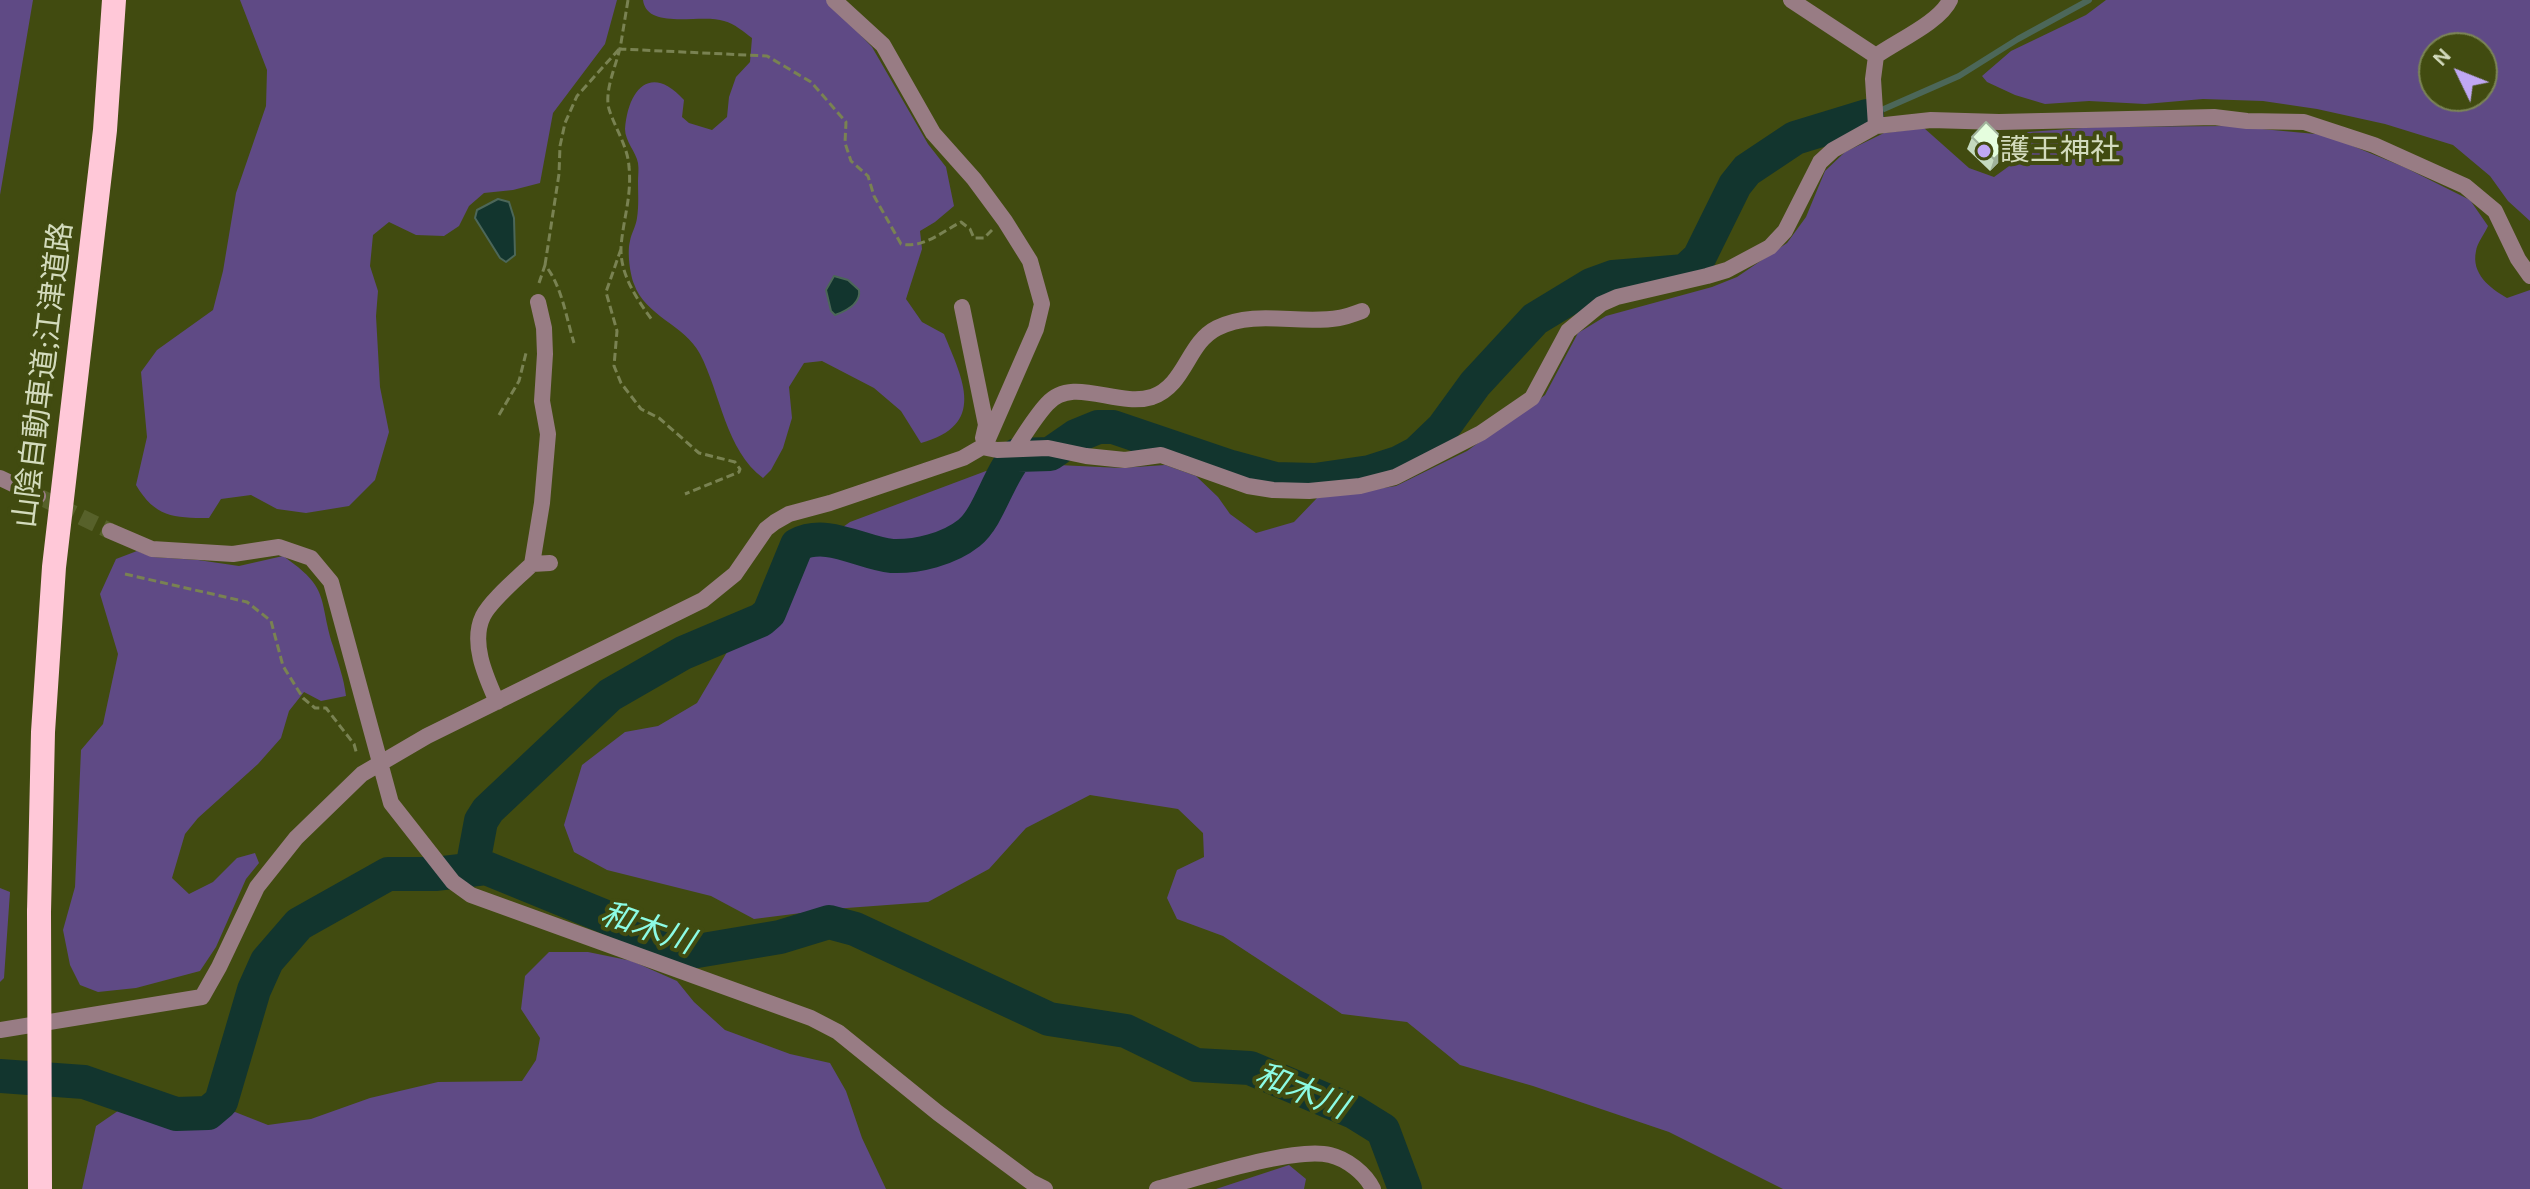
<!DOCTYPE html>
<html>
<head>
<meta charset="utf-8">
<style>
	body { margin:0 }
	#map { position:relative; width:2530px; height:1189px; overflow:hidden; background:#414b10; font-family:Karla,sans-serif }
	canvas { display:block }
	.north { position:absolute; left:2418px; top:32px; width:80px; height:80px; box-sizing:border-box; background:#414b10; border:2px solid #7b8555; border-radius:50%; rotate:313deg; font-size:22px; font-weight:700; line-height:32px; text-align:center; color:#d3dbbd }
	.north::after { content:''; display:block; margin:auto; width:28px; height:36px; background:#c0a8f3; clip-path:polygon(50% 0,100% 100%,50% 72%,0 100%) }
</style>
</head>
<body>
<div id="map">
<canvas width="2530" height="1189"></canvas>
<div class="north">N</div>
</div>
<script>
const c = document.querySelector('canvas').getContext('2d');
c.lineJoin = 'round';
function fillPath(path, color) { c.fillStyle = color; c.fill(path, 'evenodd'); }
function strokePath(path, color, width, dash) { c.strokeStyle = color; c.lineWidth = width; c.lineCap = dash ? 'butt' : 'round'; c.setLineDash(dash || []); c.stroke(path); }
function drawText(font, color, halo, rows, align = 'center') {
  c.font = font + ' Karla,"Noto Sans JP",sans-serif'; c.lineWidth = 8; c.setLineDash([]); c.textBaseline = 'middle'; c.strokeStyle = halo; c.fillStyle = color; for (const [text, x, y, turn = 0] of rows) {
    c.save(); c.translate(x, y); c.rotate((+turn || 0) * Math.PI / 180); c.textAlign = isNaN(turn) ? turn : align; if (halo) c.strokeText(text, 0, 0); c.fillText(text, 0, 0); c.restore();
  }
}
fillPath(new Path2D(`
	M0 0H33L0 195Z
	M240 0H617L605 44 553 113 540 183 513 190 484 193 469 206 459 226 444 236 416 235 389 222 373 235 370 266 378 291 376 316 380 387 389 432 375 480 349 506 306 513 277 509 251 495 221 499 209 518C173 518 155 517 136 485L147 437 141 372 157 350 213 310 223 271 236 193 266 106 267 70Z
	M643 0H827L872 47 928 144 946 167 954 206 935 222 920 231 922 249 906 299 922 322 944 334C963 380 987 425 921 443L901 411 874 388 822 361 804 363 789 387 792 418 783 448 771 470 763 478C726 451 720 392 700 354 685 325 645 316 634 284 630 274 627 252 630 241 631 234 636 226 637 218 639 206 638 193 638 181 638 176 639 169 638 163 636 152 625 141 625 129 628 89 651 63 684 100L682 117 689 123 712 130 727 117 729 97 736 77 750 62 752 38C744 32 735 24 724 21 702 13 647 31 643 0Z
	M2106 0H2530V221L2508 201 2490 176 2453 145 2385 124 2317 109 2263 101 2203 99 2145 104 2089 101 2045 104 2015 95 1987 82 1982 76 2011 51 2086 15ZM2434 48H2482V96H2434Z
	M2230 126 2326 135 2404 167 2470 200 2488 226C2485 233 2477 243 2476 251 2471 274 2490 288 2507 298L2530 290V1189H1783L1669 1132 1533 1086 1460 1065 1407 1022 1342 1014 1223 936 1177 919 1167 898 1177 870 1204 857 1203 833 1178 809 1090 795 1026 828 989 869 928 902 833 909 754 919 711 896 607 870 574 852 564 825 582 765 625 732 658 726 697 703 730 647 802 556 850 522 986 471 1058 465 1121 468 1165 465 1196 476 1218 497 1230 514 1256 533 1294 522 1317 498 1396 486 1467 451 1545 395 1578 333 1606 316 1712 287 1737 277 1787 243 1806 217 1825 171 1845 152 1884 133 1924 128 1969 168 1994 177 2012 164 2014 133 2097 127Z
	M137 551 153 557 198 560 239 566 283 556C331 589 318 598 333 646 338 663 344 678 346 696L321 701 304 692 289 711 281 738 258 764 198 818 185 834 172 878 189 894 213 882 237 858 255 853 259 863 246 879 216 947 200 971 136 988 98 992 80 985 70 965 63 930 75 887 81 750 103 724 118 654 100 594 116 559Z
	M0 888 10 892 4 978 0 982Z
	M549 952H588L632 961 677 981 694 1002 725 1030 790 1054 830 1063 846 1091 862 1138 886 1189H82L96 1126 125 1106 178 1127 235 1112 268 1125 311 1119 370 1098 438 1082 522 1081 536 1060 540 1038 521 1009 525 976Z
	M1289 1165 1306 1179 1304 1189H1216Z`), '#5f4a85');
const water = new Path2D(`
	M498 199 509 202 514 218 515 255 506 262 500 258 475 218 477 210Z
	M834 276 848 280 859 290C861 303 846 311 835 315L831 311 826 290Z`);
fillPath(water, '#12352e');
strokePath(water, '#4c6759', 2);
strokePath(new Path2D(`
	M1877 112 1959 76 2018 39 2089 0`), '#4c6759', 6);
strokePath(new Path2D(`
	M472 869 481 821 488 810 610 695 683 653 761 620 769 613 797 545C827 529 861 553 892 556 917 557 949 549 969 533 989 517 998 476 1017 455L1050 454 1076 436 1098 427H1113L1231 467 1275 479 1315 480 1370 472 1398 463 1417 453 1443 428 1475 384 1535 319 1591 285 1613 277 1685 271 1699 258 1735 185 1747 170 1795 138 1867 116
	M0 1076 84 1082 176 1114 208 1113 221 1102 254 990 267 961 299 924 388 874H435L486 868 667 942 697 951 780 937 829 922 855 929 1049 1019 1126 1031 1196 1065 1250 1068 1354 1112 1383 1130 1405 1189`), '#12352e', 34);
strokePath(new Path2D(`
	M38 496 110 531`), '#57612a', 16, [16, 8]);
strokePath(new Path2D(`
	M628 0 620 49 767 56 811 82 846 122 845 143 851 161 868 176 874 196 901 244C923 249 943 231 961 222L970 229 974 238H984L992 230
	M620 48C616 66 604 91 609 109 615 128 628 147 629 167 632 196 623 220 621 247 620 275 637 299 652 320
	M621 249 606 292 617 331 614 366 621 383 641 409 659 418 699 453 735 462 740 469 739 472 685 494
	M545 265 559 174 560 146 565 123 577 96 620 48
	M539 283 545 265C562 286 566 317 574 343
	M499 415 519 381 526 353
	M125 574 247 602 271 621 283 666 303 698 315 708H326L354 744 357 755`), '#798252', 3, [8, 4]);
strokePath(new Path2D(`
	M1791 0 1876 56 1873 79 1876 126
	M1876 56C1897 41 1940 22 1950 0
	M962 307 986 425 983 438
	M982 447 997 450 1048 448 1086 456 1125 460 1161 455 1248 486 1273 490 1309 491 1360 486 1395 477 1481 433 1532 398 1568 331 1601 304 1617 297 1707 276 1727 270 1770 247 1785 231 1820 162 1833 150 1876 126 1931 120 1999 122 2214 117 2247 121 2304 122 2374 145 2465 186 2495 211 2518 259 2530 276
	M1015 449C1025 434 1035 417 1047 404 1073 375 1117 408 1152 397 1186 385 1187 343 1217 328 1256 309 1298 325 1339 318 1346 317 1354 314 1362 311
	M0 478 38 496
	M110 531 152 549 233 554 279 547 311 558 331 582 391 803 453 882 471 895 811 1018 838 1032 938 1113 1031 1182 1045 1189
	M532 564 542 503 548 434 542 401 545 354 544 328 538 302
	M497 702C486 677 470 643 483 616 491 600 519 577 532 564L550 563
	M0 1030 202 997 219 967 257 887 296 838 362 774 427 736 703 600 735 574 766 529 775 522 789 514 830 503 963 458 982 447 987 441 1036 329 1042 304 1030 261 1005 221 974 179 933 133 883 45 834 0
	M1157 1189C1196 1179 1294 1146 1330 1155 1347 1159 1365 1173 1373 1189`), '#987c84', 16);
strokePath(new Path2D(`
	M39 912 43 732 54 567 105 130 114 0`), '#ffc8d8', 24);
strokePath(new Path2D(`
	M39 912 40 1189`), '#ffc8d8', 24);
fillPath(new Path2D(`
	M1972 137 2009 145 2004 157 1990 171 1967 149Z`), '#c5dabf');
fillPath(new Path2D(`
	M2009 145 2004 157 1990 171 1994 159Z`), '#a0b29b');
const building = new Path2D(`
	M1986 122 2009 145 1994 159 1972 137Z`);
fillPath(building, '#e5fede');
strokePath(building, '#a0b29b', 2);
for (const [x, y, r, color] of [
	[1984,151,8,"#c0a8f3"]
]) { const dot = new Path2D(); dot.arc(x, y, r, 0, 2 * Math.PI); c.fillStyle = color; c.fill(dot); strokePath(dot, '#414b10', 3); }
drawText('30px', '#d3dbbd', '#414b10', [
	["護王神社",2000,151]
], 'left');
drawText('30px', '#d3dbbd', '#414b10', [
	["山陰自動車道;江津道路",44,375,-83]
]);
drawText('italic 32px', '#8cfbe4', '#414b10', [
	["和木川",647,929,19],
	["和木川",1301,1092,22]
]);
</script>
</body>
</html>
